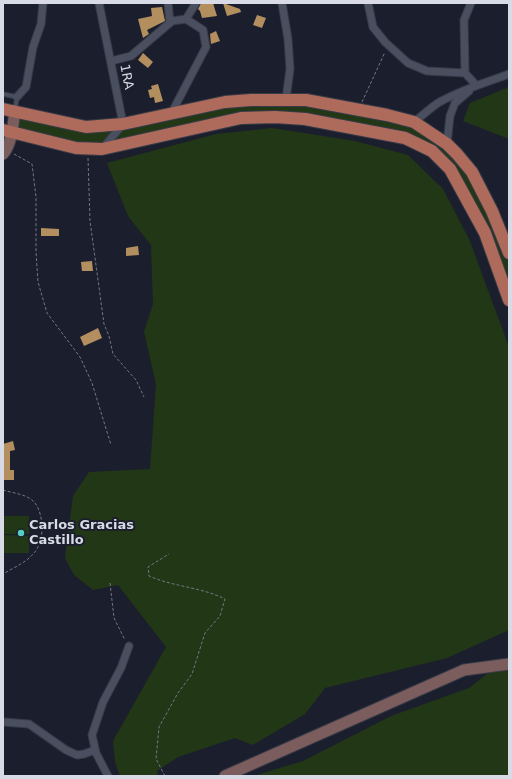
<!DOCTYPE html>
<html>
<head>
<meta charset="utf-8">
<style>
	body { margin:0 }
	#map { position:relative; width:512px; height:779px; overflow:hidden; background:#1b1f2d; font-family:"DejaVu Sans",sans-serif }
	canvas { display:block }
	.frame { position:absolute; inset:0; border:4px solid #d8dbe5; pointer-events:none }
</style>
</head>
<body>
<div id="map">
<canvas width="512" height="779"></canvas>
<div class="frame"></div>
</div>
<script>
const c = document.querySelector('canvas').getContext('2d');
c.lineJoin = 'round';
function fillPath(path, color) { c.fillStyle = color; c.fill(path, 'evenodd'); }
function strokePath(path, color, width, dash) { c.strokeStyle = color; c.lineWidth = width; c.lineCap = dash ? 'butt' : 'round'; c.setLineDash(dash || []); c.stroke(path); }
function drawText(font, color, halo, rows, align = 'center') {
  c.font = font + ' "DejaVu Sans",sans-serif'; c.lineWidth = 4; c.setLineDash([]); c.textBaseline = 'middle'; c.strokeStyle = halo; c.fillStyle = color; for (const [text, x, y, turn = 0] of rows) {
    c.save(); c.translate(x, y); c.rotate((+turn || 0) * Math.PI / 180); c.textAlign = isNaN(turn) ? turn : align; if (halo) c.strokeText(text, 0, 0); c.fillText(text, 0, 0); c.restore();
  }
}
fillPath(new Path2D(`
	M509 87V139L463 121 470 103Z
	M302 105 335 109 412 126 445 147 470 173 490 213 509 262V285L468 190 408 133 306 114 241 112 97 145 76 144 16 130 18 116 78 131 224 106Z
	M272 128 355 141 408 155 443 189 469 239 509 347V630L447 658 325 688 305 714 253 745 235 738 178 757 157 771 158 776H120L115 762 113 741 166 647 118 585 93 590 74 575 65 558 73 496 89 472 150 469 156 384 144 332 153 304 151 245 128 216 107 163 216 134Z
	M3 516H29V534H3Z
	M3 535 29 536V553H3Z
	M509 657V776H253L303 761 391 716 469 688Z`), '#223716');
fillPath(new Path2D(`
	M201 3H213L217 16 202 18 200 11 198 9Z
	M223 3 240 9 241 12 227 16Z
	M162 7 165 21 147 30 149 34 143 38 138 19 152 16 151 8Z
	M257 15 266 18 262 28 253 25Z
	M216 31 220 41 211 44 210 34Z
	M143 53 153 62 148 68 138 60Z
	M158 84 163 101 155 103 154 97 150 98 148 90 152 89 151 86Z
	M41 228 59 229V236H41Z
	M138 246 139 255 126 256V248Z
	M92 261 93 271H82L81 262Z
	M98 328 102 338 84 346 80 337Z
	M13 441 15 450 10 451V470H14V480H3V444Z`), '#b38f60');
const lane = new Path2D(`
	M3 94 17 97 15 110`);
const street = new Path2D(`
	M99 3 123 124 103 148
	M168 3 170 23
	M282 3 288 39 290 69 286 99
	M368 3 373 27 385 42 408 63 427 71 465 73 476 85
	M186 19 196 3
	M111 61 131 56 172 21 186 19 203 30 206 47 171 114
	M465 73 464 20 471 3
	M17 97 26 87 33 47 41 24 43 3
	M414 122C422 116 429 109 438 103 460 90 485 83 509 74
	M447 144 450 116 455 103 469 91
	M3 722 29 724 66 750 77 755 84 754 95 750
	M108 776 96 753 92 735 103 702 121 668 129 646`);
const secondary = new Path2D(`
	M3 154C12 144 13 124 15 111
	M225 776 464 670 509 664`);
const primary = new Path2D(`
	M3 109 86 127 123 124 225 102 251 100H306L387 115 414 122 447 144 457 154 472 172 492 211 509 253
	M3 130 76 148 102 149 241 118 275 117 305 119 405 138 432 151 450 169 485 233 509 300`);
strokePath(lane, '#383b47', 5.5);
strokePath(street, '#383b47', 9);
strokePath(secondary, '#383b47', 13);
strokePath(primary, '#383b47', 14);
strokePath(new Path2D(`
	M362 102 385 52
	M14 154 32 164 36 197V252L38 282 47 313 80 357 92 383 111 445
	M88 158 90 221 104 324 109 336 113 354 136 380 144 397
	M3 490C12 493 28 494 35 503 44 515 45 541 34 553 27 562 13 568 3 574
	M110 583 114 618 125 640
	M165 776 156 759 159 727 178 693 192 674 205 633 220 616 225 599C201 587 174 587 149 576L148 567 169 554`), '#747884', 1, [3, 2]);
strokePath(lane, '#4a4f5f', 3.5);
strokePath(street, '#4a4f5f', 7);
strokePath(secondary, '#7c5d5d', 11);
strokePath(primary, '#ae6b5b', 12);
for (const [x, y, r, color] of [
	[21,533,4,"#56cec3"]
]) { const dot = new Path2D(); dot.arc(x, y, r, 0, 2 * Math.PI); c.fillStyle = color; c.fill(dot); strokePath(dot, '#1b1f2d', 1.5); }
drawText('13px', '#d8dbe5', '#1b1f2d', [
	["1RA",126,77,79]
]);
drawText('bold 13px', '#d8dbe5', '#1b1f2d', [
	["Carlos Gracias",29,526],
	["Castillo",29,541]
], 'left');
</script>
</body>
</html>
